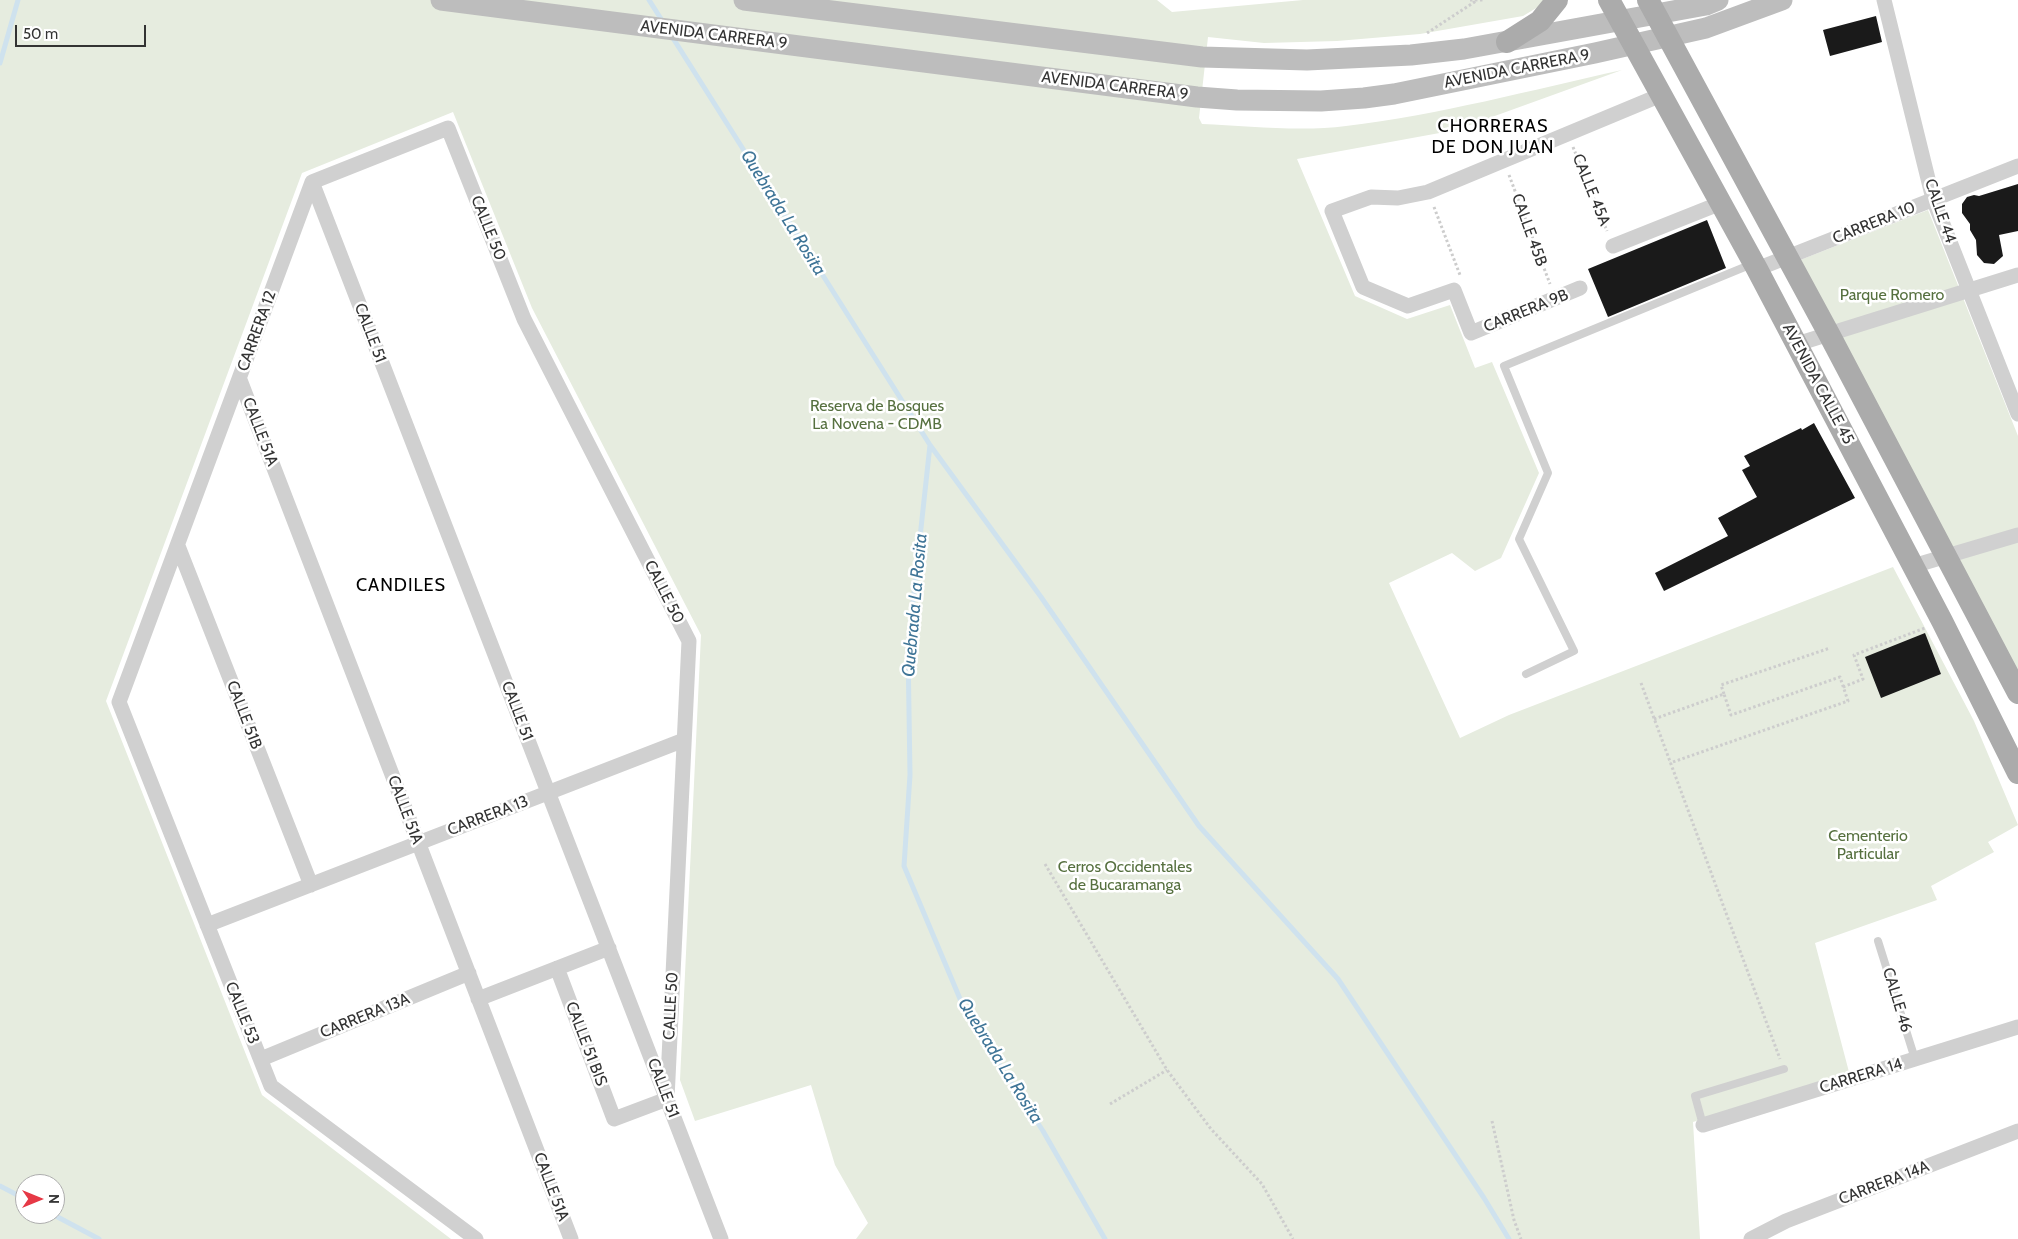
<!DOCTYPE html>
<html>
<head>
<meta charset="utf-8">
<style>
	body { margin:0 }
	#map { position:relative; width:2018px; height:1239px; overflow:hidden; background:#fff; font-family:Cabin,sans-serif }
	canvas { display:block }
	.north { position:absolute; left:15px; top:1174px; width:50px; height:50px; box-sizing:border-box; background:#fff; border:1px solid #adadad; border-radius:50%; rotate:90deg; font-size:14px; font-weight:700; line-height:20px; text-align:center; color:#333 }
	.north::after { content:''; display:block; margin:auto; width:18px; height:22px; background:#e63946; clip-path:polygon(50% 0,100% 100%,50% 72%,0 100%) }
	.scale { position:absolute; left:15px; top:25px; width:131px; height:22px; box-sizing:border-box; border:2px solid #333; border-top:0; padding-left:6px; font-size:15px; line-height:18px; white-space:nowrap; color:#333; -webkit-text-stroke:4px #fff; paint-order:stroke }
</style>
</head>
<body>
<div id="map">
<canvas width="2018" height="1239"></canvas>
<div class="north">N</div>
<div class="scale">50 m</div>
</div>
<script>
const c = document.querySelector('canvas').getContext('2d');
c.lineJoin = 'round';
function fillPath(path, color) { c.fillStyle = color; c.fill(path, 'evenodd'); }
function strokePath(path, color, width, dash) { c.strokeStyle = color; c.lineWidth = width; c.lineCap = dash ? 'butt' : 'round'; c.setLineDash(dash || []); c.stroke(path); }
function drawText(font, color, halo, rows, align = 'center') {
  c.font = font + ' Cabin,sans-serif'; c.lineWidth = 5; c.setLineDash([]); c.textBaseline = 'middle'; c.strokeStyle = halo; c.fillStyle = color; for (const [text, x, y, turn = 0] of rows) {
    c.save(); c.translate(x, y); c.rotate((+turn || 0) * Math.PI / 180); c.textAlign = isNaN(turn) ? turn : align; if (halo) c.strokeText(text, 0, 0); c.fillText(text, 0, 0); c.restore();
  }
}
fillPath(new Path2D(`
	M0 0H1157L1172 12 1303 0H1544L1538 7 1523 16 1420 34 1337 41 1264 43 1208 37 1199 118 1202 124C1247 126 1302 132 1346 126 1439 115 1531 90 1622 70L1456 130 1297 159 1355 296 1407 319 1450 305 1475 368 1492 362 1539 473 1501 558 1475 571 1452 553 1389 583 1460 738 1509 715 1893 567 1974 721 2018 825 1988 842 1994 852 1931 886 1937 900 1815 943 1849 1072 1693 1122 1700 1239H856L868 1223 835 1165 811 1085 695 1121 680 1080 701 635 532 308 453 112 302 173 106 701 262 1095 451 1239H0ZM25 1184H55V1214H25Z
	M1928 210 2018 436V677L1800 260Z`), '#e6ecdf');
strokePath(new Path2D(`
	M649 0 663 22
	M671 35 930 445 908 648 910 775 904 866 966 1013 1043 1131 1105 1239
	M0 63 18 0
	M930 445 1041 597 1199 826 1338 979 1484 1198 1509 1239
	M0 1186 25 1199
	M52 1214 99 1239`), '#cfe2ee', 5);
fillPath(new Path2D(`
	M1876 16 1882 42 1830 56 1823 30Z
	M2018 184V231L1999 235 2003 256 1994 264 1984 263 1977 255 1976 240 1970 230V224L1962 213V204L1967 197 1974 195 1979 196Z
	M1707 220 1726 268 1608 317 1588 269Z
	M1814 423 1855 498 1664 591 1655 573 1728 536 1718 518 1757 497 1742 470 1750 466 1744 456 1801 428 1802 430Z
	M1925 633 1941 674 1881 698 1865 657Z`), '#1a1a1a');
strokePath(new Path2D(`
	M1470 0H1483
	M1427 33 1476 1
	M1573 147 1607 231
	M1509 175 1550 284
	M1434 207 1460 275
	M1641 683 1780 1059
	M1843 687 1863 679 1854 655 1925 628
	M1724 694 1721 685 1830 648
	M1654 719 1724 694 1731 715 1840 677 1848 701 1670 763
	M1045 864 1167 1070 1211 1129 1262 1184 1293 1239
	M1110 1104 1167 1070
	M1492 1121 1514 1220 1521 1239`), '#cdcdcd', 3, [2.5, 2.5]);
strokePath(new Path2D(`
	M1526 674 1574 651 1519 539 1548 473 1504 366 1752 264
	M1878 941 1915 1059
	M1703 1125 1695 1096 1784 1069`), '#d0d0d0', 8);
strokePath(new Path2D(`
	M1884 0 1933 199 2018 414
	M312 182 721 1239
	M1613 246 1721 203
	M1757 269 2018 166
	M1580 288 1471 333 1454 290 1408 306 1363 287 1332 211 1371 197 1398 198 1428 192 1661 95
	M1797 344 2018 275
	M240 380 571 1239
	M178 546 311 885
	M1913 566 2018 535
	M207 925 684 740
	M478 999 609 948
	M261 1059 469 973
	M1703 1125 2018 1027
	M476 1239 271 1086 119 702 312 182 448 128 524 319 689 641 667 1099 614 1119 557 968
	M1751 1239 1786 1221 2018 1131`), '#d0d0d0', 15);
strokePath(new Path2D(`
	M441 0 1197 97 1237 100 1321 101 1364 98 1394 94 1595 53 1706 28 1782 0
	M744 0 1202 57 1307 60 1411 55 1464 49 1706 5 1718 0`), '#bdbdbd', 21);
strokePath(new Path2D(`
	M1609 0 1757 269 1942 621 2018 773
	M1648 0 1829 334 2018 693
	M1507 42 1540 21 1557 0`), '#ababab', 22);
drawText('16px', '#333', '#fff', [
	["AVENIDA CARRERA 9",714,35,7],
	["AVENIDA CARRERA 9",1517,69,-11],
	["AVENIDA CARRERA 9",1115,86,7],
	["CALLE 45A",1591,190,68],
	["CALLE 44",1940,211,71],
	["CARRERA 10",1874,223,-22],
	["CALLE 50",488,228,68],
	["CALLE 45B",1529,230,70],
	["CARRERA 9B",1526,311,-22],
	["CARRERA 12",257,331,-70],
	["CALLE 51",370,333,69],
	["AVENIDA CALLE 45",1818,384,62],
	["CALLE 51A",260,432,69],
	["CALLE 50",664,592,63],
	["CALLE 51",517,711,69],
	["CALLE 51B",244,715,69],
	["CALLE 51A",405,810,69],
	["CARRERA 13",488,816,-21],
	["CALLE 46",1897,1000,73],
	["CALLE 50",671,1006,-87],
	["CALLE 53",242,1013,68],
	["CARRERA 13A",365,1016,-22],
	["CALLE 51 BIS",586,1044,69],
	["CARRERA 14",1861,1076,-17],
	["CALLE 51",663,1088,69],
	["CARRERA 14A",1884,1183,-21],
	["CALLE 51A",551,1187,69]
]);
drawText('16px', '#56703f', '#fff', [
	["Parque Romero",1892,295],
	["Reserva de Bosques",877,406],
	["La Novena - CDMB",877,424],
	["Cementerio",1868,836],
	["Particular",1868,854],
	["Cerros Occidentales",1125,867],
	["de Bucaramanga",1125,885]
]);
c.letterSpacing = '1px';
drawText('18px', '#000', '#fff', [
	["CHORRERAS",1493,127],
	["DE DON JUAN",1493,148],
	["CANDILES",401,586]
]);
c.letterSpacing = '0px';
drawText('italic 18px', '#3f7597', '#fff', [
	["Quebrada La Rosita",783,213,58],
	["Quebrada La Rosita",915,605,-85],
	["Quebrada La Rosita",1000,1061,58]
]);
</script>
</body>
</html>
